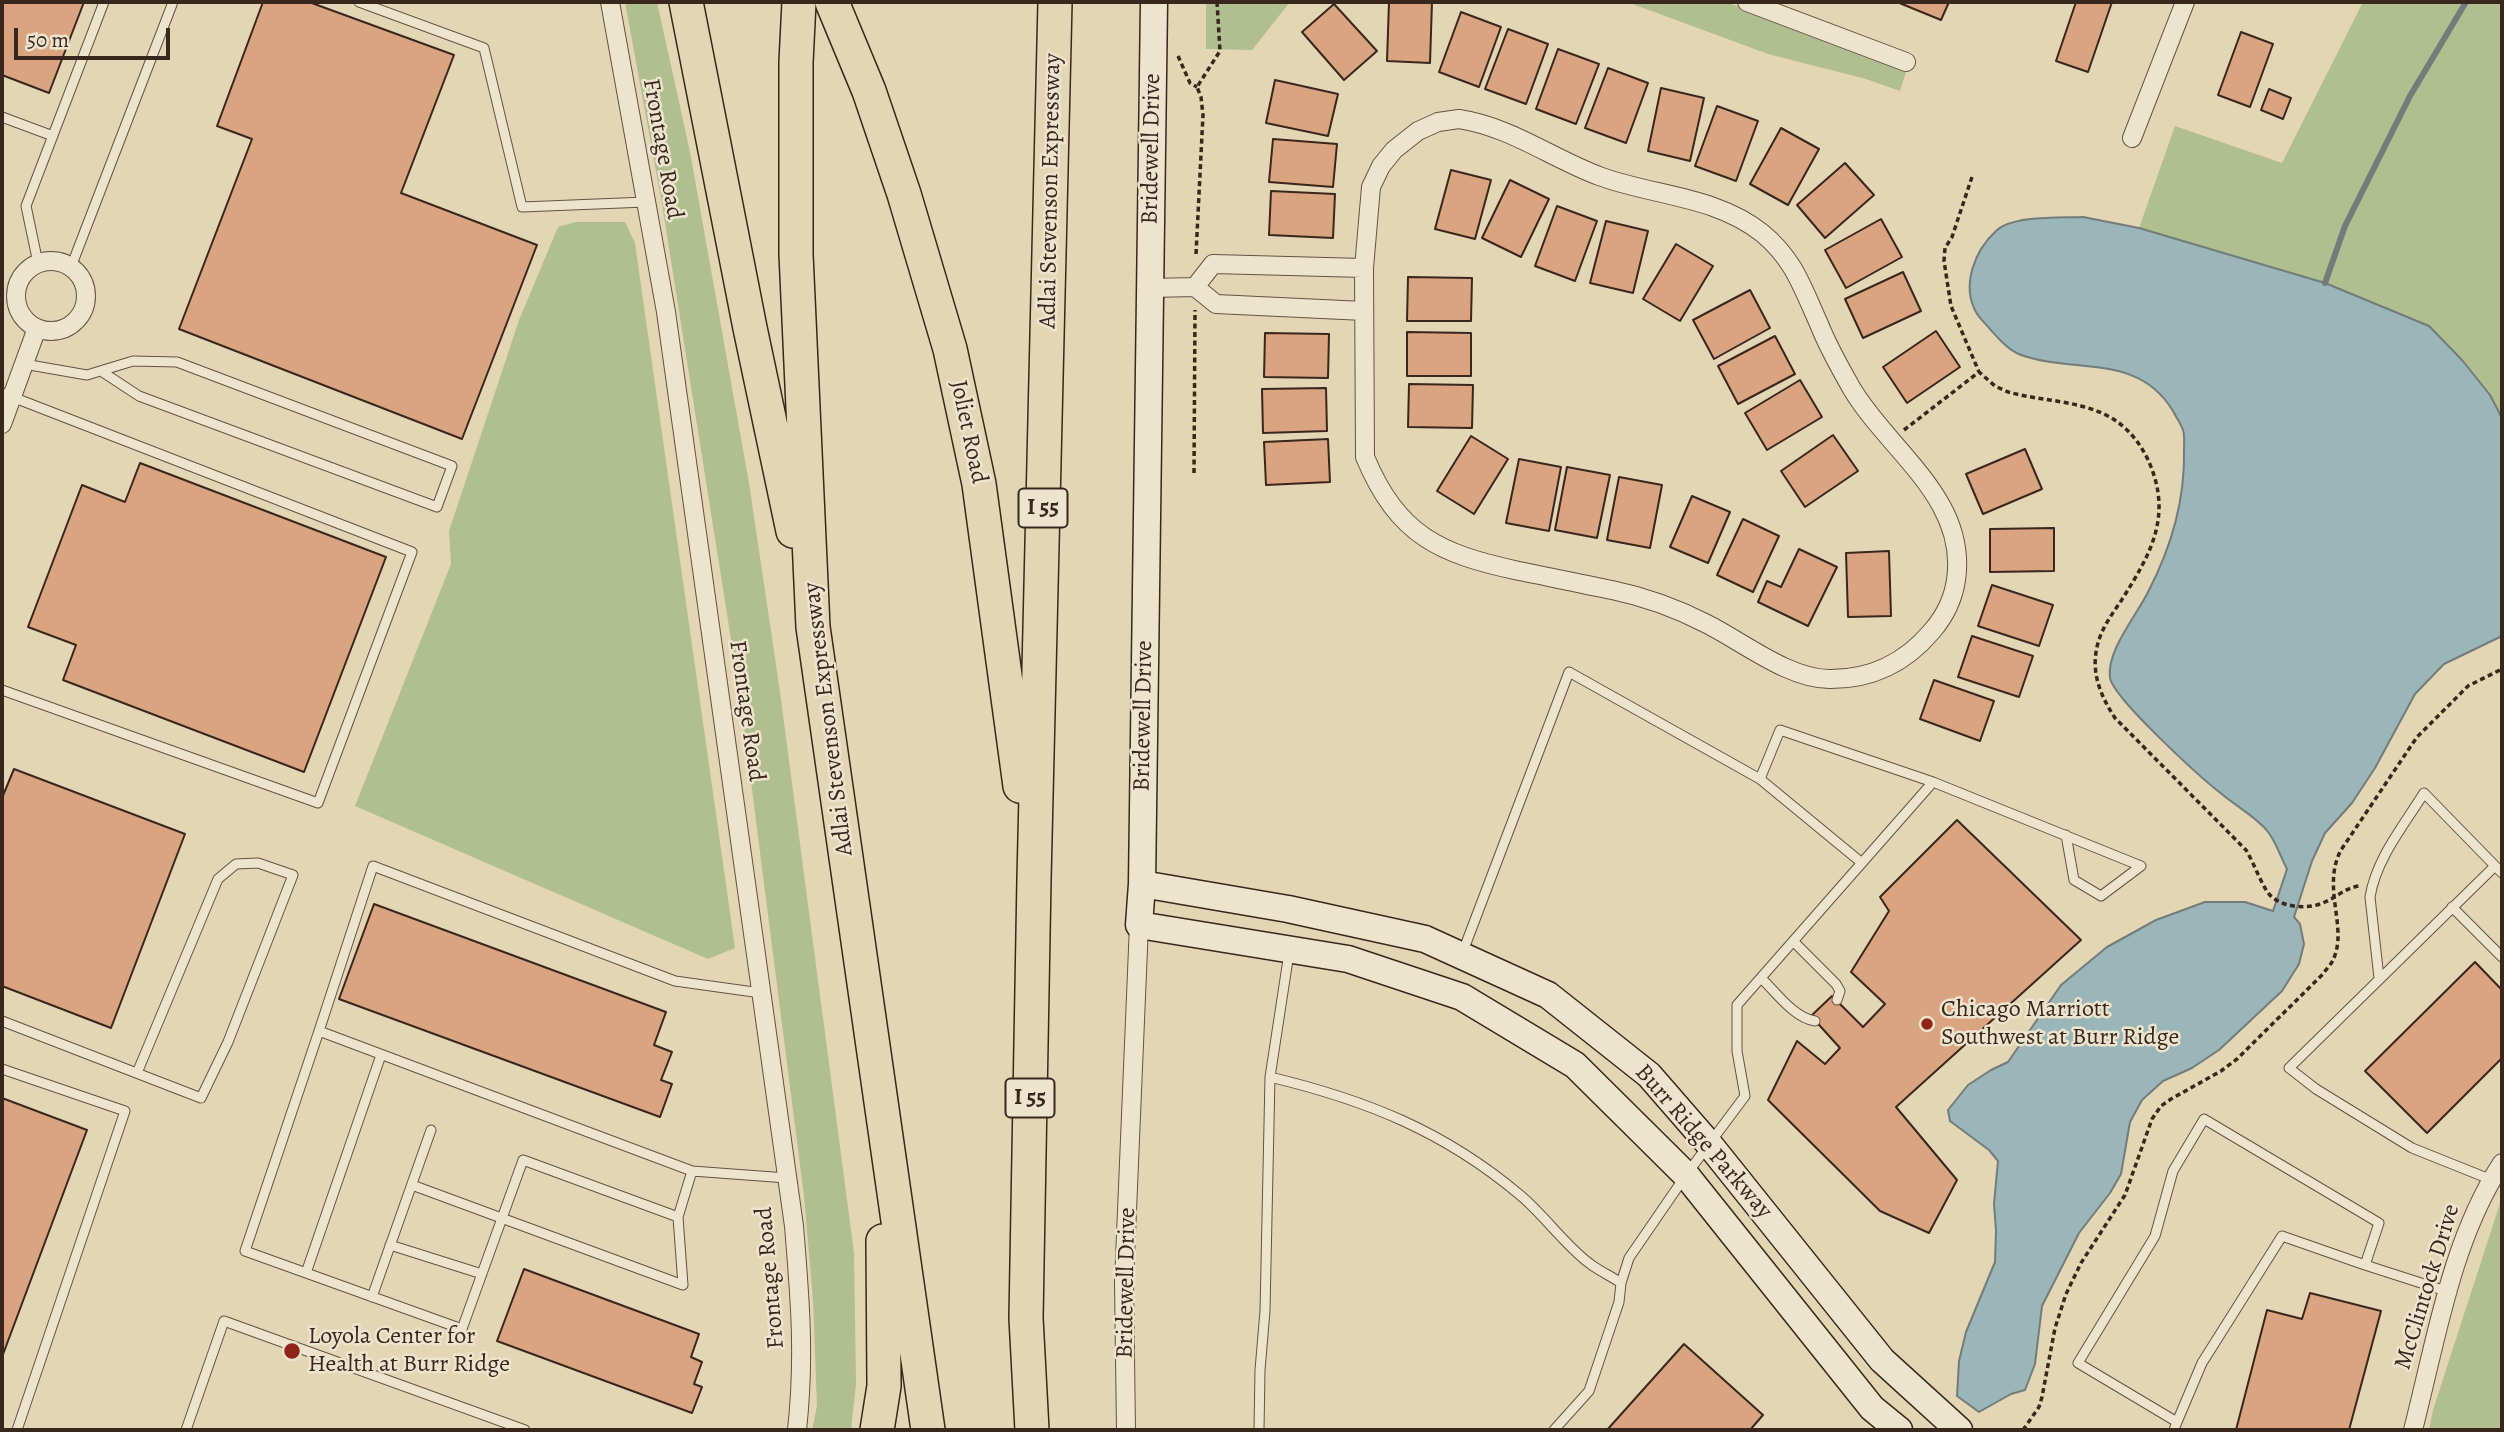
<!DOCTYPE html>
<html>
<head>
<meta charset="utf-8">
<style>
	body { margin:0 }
	#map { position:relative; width:2504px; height:1432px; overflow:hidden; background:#e4d6b4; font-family:Alegreya,serif }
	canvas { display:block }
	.frame { position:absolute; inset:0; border:4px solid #39261d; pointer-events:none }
	.scale { position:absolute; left:14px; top:28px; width:156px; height:32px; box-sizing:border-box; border:4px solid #39261d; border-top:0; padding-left:9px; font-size:21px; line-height:24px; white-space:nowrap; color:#39261d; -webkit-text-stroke:5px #ede4ce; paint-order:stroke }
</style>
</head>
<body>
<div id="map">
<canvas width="2504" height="1432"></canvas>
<div class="frame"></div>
<div class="scale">50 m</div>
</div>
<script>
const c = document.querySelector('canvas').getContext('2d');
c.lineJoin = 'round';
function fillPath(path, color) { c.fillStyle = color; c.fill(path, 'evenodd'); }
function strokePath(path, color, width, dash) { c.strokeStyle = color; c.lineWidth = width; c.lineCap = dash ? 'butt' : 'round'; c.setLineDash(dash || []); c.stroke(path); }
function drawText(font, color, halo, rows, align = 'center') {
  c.font = font + ' Alegreya,serif'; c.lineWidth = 5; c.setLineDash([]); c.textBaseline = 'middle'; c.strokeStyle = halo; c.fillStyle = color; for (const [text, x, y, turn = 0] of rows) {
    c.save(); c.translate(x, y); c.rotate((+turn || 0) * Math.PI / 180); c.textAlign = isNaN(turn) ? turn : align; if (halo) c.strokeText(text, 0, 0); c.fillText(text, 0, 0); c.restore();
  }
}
fillPath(new Path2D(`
	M625 2H657L690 152 749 483 780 692 854 1253 856 1384 851 1430H812L817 1406 813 1300 804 1196 740 696 662 204Z
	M1206 2H1290L1252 50 1206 49Z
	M1627 2H1726L1907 69 1900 91 1866 79 1768 54Z
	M2363 2H2502V418L2490 395 2341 292 2325 283 2139 228 2175 126 2282 163Z
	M575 222H625L635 243 735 948 708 959 355 806 451 564 449 531 519 320 558 227Z
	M2502 1197V1430H2429L2433 1410Z`), '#b0be90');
const water = new Path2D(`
	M2083 217 2139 228 2325 283 2429 326 2462 360 2490 395 2502 418V636L2444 664 2415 694 2375 768 2352 803 2325 833 2312 861 2294 917 2300 924 2304 944 2299 964 2282 991 2219 1050 2192 1068 2163 1081 2142 1100 2130 1122 2121 1174 2110 1193 2079 1233 2042 1306 2035 1364 2025 1390 2011 1394 1979 1412 1957 1396 1959 1361 1966 1332 1995 1262 1996 1231 1994 1204 1998 1161 1989 1150 1950 1121 1948 1110 1968 1085 1991 1070 2008 1062 2061 985 2107 947 2156 920 2205 902H2245L2273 911 2287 869C2281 858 2276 842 2268 832 2259 819 2236 806 2223 795 2202 779 2114 699 2110 678 2106 651 2137 615 2148 592 2171 548 2185 501 2184 451 2184 444 2185 436 2183 430 2181 424 2176 417 2173 411 2138 353 2076 374 2021 355 2009 351 1998 338 1989 328 1985 323 1979 318 1976 312 1961 285 1975 250 1996 231 2013 215 2060 218 2083 217Z`);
fillPath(water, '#9ab6b8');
strokePath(water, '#737c7a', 2);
strokePath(new Path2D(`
	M2325 283 2345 226 2410 96 2466 2`), '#737c7a', 6);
const building = new Path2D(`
	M2 2H84L49 93 2 75Z
	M263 2H309L454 55 401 193 537 245 462 439 179 329 252 139 217 126Z
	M1389 2H1432L1430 63 1387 61Z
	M1897 2H1949L1941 20Z
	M2076 2H2112L2088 72 2056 61Z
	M1334 4 1377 51 1344 80 1302 32Z
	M1461 12 1501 27 1479 87 1439 72Z
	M1508 29 1548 44 1526 104 1485 89Z
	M2241 32 2273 44 2250 107 2218 95Z
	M1558 49 1599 64 1576 124 1536 109Z
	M1608 68 1648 83 1626 143 1585 128Z
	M1275 80 1338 94 1328 136 1266 123Z
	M1661 88 1704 98 1690 161 1648 151Z
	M2269 89 2291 98 2283 119 2261 110Z
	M1717 106 1758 121 1736 181 1695 166Z
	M1781 128 1819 149 1788 205 1750 184Z
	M1273 139 1337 144 1333 187 1269 182Z
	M1845 163 1874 195 1825 238 1797 205Z
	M1451 170 1491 180 1475 239 1435 229Z
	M1510 180 1549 199 1521 257 1482 238Z
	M1271 191 1335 194 1333 238 1269 235Z
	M1557 206 1597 221 1575 281 1535 266Z
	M1881 219 1902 257 1846 288 1825 250Z
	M1606 221 1648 231 1633 293 1590 283Z
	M1676 244 1713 266 1680 321 1643 299Z
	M1903 272 1921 311 1863 338 1845 299Z
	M1408 277 1472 278 1471 321H1407Z
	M1750 290 1770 328 1714 359 1693 320Z
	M1936 331 1960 367 1907 403 1883 367Z
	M1407 332 1471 333V376H1407Z
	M1265 333 1329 334 1328 378 1264 377Z
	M1775 336 1795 374 1738 404 1718 366Z
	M1800 380 1822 417 1767 450 1745 413Z
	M1409 384 1473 385 1472 428 1408 427Z
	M1326 388 1327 431 1263 433 1262 389Z
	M1833 435 1858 471 1805 507 1781 471Z
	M1471 436 1508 459 1474 514 1437 491Z
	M1328 439 1330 482 1266 485 1264 442Z
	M2025 449 2042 489 1983 514 1966 474Z
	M1519 459 1561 467 1549 531 1506 523Z
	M140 463 386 557 304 772 63 680 76 645 28 627 82 485 125 502Z
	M1567 467 1610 475 1597 538 1555 530Z
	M1619 477 1662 485 1650 548 1607 540Z
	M1692 496 1730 512 1708 563 1670 547Z
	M1743 519 1779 536 1753 592 1717 575Z
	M2054 528V571L1990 572V529Z
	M1799 549 1837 567 1808 626 1758 602 1767 581 1781 587Z
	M1889 551 1891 616 1848 617 1846 553Z
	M1992 585 2053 605 2039 646 1978 626Z
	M1972 636 2033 656 2019 697 1958 677Z
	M1934 680 1994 701 1980 741 1920 719Z
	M14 769 185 834 111 1028 2 986V798Z
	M1957 820 2081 940 1896 1107 1957 1180 1929 1233 1880 1211 1768 1100 1797 1041 1825 1064 1840 1048 1811 1016 1832 996 1863 1027 1885 1004 1851 972 1889 911 1880 897Z
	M374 904 666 1012 654 1045 672 1052 661 1080 672 1084 660 1117 339 999Z
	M2475 962 2502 990V1058L2427 1133 2365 1071Z
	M2 1098 87 1130 2 1357Z
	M524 1269 699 1334 691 1357 702 1362 694 1384 702 1387 692 1413 497 1341Z
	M2310 1293 2381 1311 2349 1430H2236L2267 1310 2302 1319Z
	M1684 1344 1763 1415 1750 1430H1607Z`);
fillPath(building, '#daa480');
strokePath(building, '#39261d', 2);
const lane = new Path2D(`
	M359 2 484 48 522 207 646 202
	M2 117 53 136
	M38 263 26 206 104 2
	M71 267 173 2
	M24 364 87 375 133 361 177 362 452 466 437 507 139 396 101 371
	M2 393 412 552 318 803 2 690
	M1933 782 2141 866
	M2066 835 2074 880 2101 896 2141 866
	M2452 907 2502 957
	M1793 941 1836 984 1840 991 1837 1000
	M1462 954 1569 672 1760 779 1862 863
	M1761 978C1776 992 1794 1018 1815 1021
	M2379 978 2370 897C2376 859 2404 825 2424 793L2502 873
	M2 1021 201 1098 228 1042 293 875 258 863 236 864 218 879 137 1073
	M319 1031 373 866 675 981 761 993
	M2 1069 125 1111 17 1430
	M1270 1077C1366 1100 1444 1131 1520 1195 1544 1215 1565 1245 1589 1263 1599 1271 1611 1276 1621 1283
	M2492 1180 2412 1148 2316 1089 2289 1068 2495 866
	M412 1185 683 1285 678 1217 692 1171
	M678 1217 523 1160 462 1329 245 1251 319 1031 692 1171 787 1178
	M390 1245 482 1274
	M2365 1265 2449 1292
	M306 1273 381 1055
	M372 1297 431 1130
	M186 1430 224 1321 525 1430
	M1259 1430 1260 1370 1265 1311 1270 1077 1289 953
	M1554 1430 1589 1391 1619 1302 1621 1283 1629 1258 1686 1175 1745 1096 1737 1051V1005L1933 782 1780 730 1760 779
	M2174 1430 2177 1422 2202 1363 2282 1236 2365 1265 2379 1223 2204 1119 2173 1171 2155 1236 2078 1363 2177 1422`);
const street = new Path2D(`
	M610 2 666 312 794 1226C800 1298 805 1358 797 1430
	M1747 2 1906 62
	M1459 119C1511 127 1551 158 1599 176 1653 196 1716 196 1762 233 1794 259 1803 289 1819 324 1828 347 1840 368 1852 389 1889 451 1968 499 1956 580 1953 600 1945 616 1932 631 1906 662 1872 679 1831 679 1790 680 1743 642 1707 624 1676 608 1646 597 1612 590 1581 584 1550 577 1519 571 1440 554 1398 536 1365 457L1364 268 1371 187 1381 166 1394 150 1418 131 1438 122Z
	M2132 138 2185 2
	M16 296a35 35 0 1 1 70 0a35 35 0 1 1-70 0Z
	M1195 287 1213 264 1364 268
	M1150 288 1195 287 1216 304 1364 311
	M2 424 37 328
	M1126 1430 1124 1282 1139 925
	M2413 1430C2436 1341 2451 1241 2502 1163`);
const secondary = new Path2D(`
	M1154 2 1142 884 1139 925 1348 959 1462 997 1575 1065 1686 1175 1872 1408 1899 1430
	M1142 884 1288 909 1425 939 1548 995 1649 1075 1709 1144 1882 1360 1959 1430`);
const highway = new Path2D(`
	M686 2 750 328 793 531
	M799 2 796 62V254L813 627 928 1430
	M832 2 869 91 904 194 950 349 979 484 1020 786
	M877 1430 884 1386 883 1241
	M1032 1430 1026 1318 1034 879 1055 2`);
strokePath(lane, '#645243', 11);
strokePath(street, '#645243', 20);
strokePath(secondary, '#39261d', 29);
strokePath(highway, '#39261d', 36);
strokePath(new Path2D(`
	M1178 56 1190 83 1197 87
	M1972 177 1952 237 1945 248 1944 261 1951 306 1979 372
	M1196 254 1203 115 1201 97 1197 87 1220 51 1217 2
	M1904 430 1979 372 1995 386 2008 392C2040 401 2076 400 2106 415 2126 425 2140 442 2149 462 2173 517 2150 555 2121 601 2112 614 2102 628 2098 643 2090 671 2100 695 2115 718L2246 850C2254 863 2261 884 2269 894 2281 908 2309 910 2325 902 2337 897 2345 888 2359 886
	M1194 473 1195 310
	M2023 1430 2039 1407 2042 1397 2055 1328 2066 1294 2081 1263 2125 1195 2152 1119 2161 1106 2171 1099 2221 1071 2237 1059 2323 974C2327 968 2333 963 2335 955 2346 924 2322 886 2341 850L2417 737 2468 686 2502 669`), '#39261d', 3.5, [5, 3.5]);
strokePath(lane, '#ede4ce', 9);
strokePath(street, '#ede4ce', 18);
strokePath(secondary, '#ede4ce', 26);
strokePath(highway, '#e4d6b4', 33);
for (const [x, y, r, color] of [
	[1927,1024,7,"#8f2418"],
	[292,1351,9,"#8f2418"]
]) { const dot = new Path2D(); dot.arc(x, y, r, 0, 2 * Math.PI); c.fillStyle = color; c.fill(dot); strokePath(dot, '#ede4ce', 2.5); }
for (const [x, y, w] of [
	[1043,508,49],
	[1030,1098,49]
]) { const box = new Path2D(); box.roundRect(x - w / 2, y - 19.5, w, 39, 5); c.fillStyle = '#ede4ce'; c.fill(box); strokePath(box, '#39261d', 2); }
drawText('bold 23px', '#39261d', null, [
	["I 55",1043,508],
	["I 55",1030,1098]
]);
drawText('24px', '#39261d', '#ede4ce', [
	["Frontage Road",662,149,80],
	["Bridewell Drive",1152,149,-89],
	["Adlai Stevenson Expressway",1051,191,-89],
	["Joliet Road",968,432,78],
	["Frontage Road",746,711,82],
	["Bridewell Drive",1144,716,-89],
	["Adlai Stevenson Expressway",829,719,-97],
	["Burr Ridge Parkway",1703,1142,49],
	["Frontage Road",771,1278,-95],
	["Bridewell Drive",1127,1283,-89],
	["McClintock Drive",2428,1287,-73]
]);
drawText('24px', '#39261d', '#ede4ce', [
	["Chicago Marriott",1941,1010],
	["Southwest at Burr Ridge",1941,1038],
	["Loyola Center for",308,1337],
	["Health at Burr Ridge",308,1365]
], 'left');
</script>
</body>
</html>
